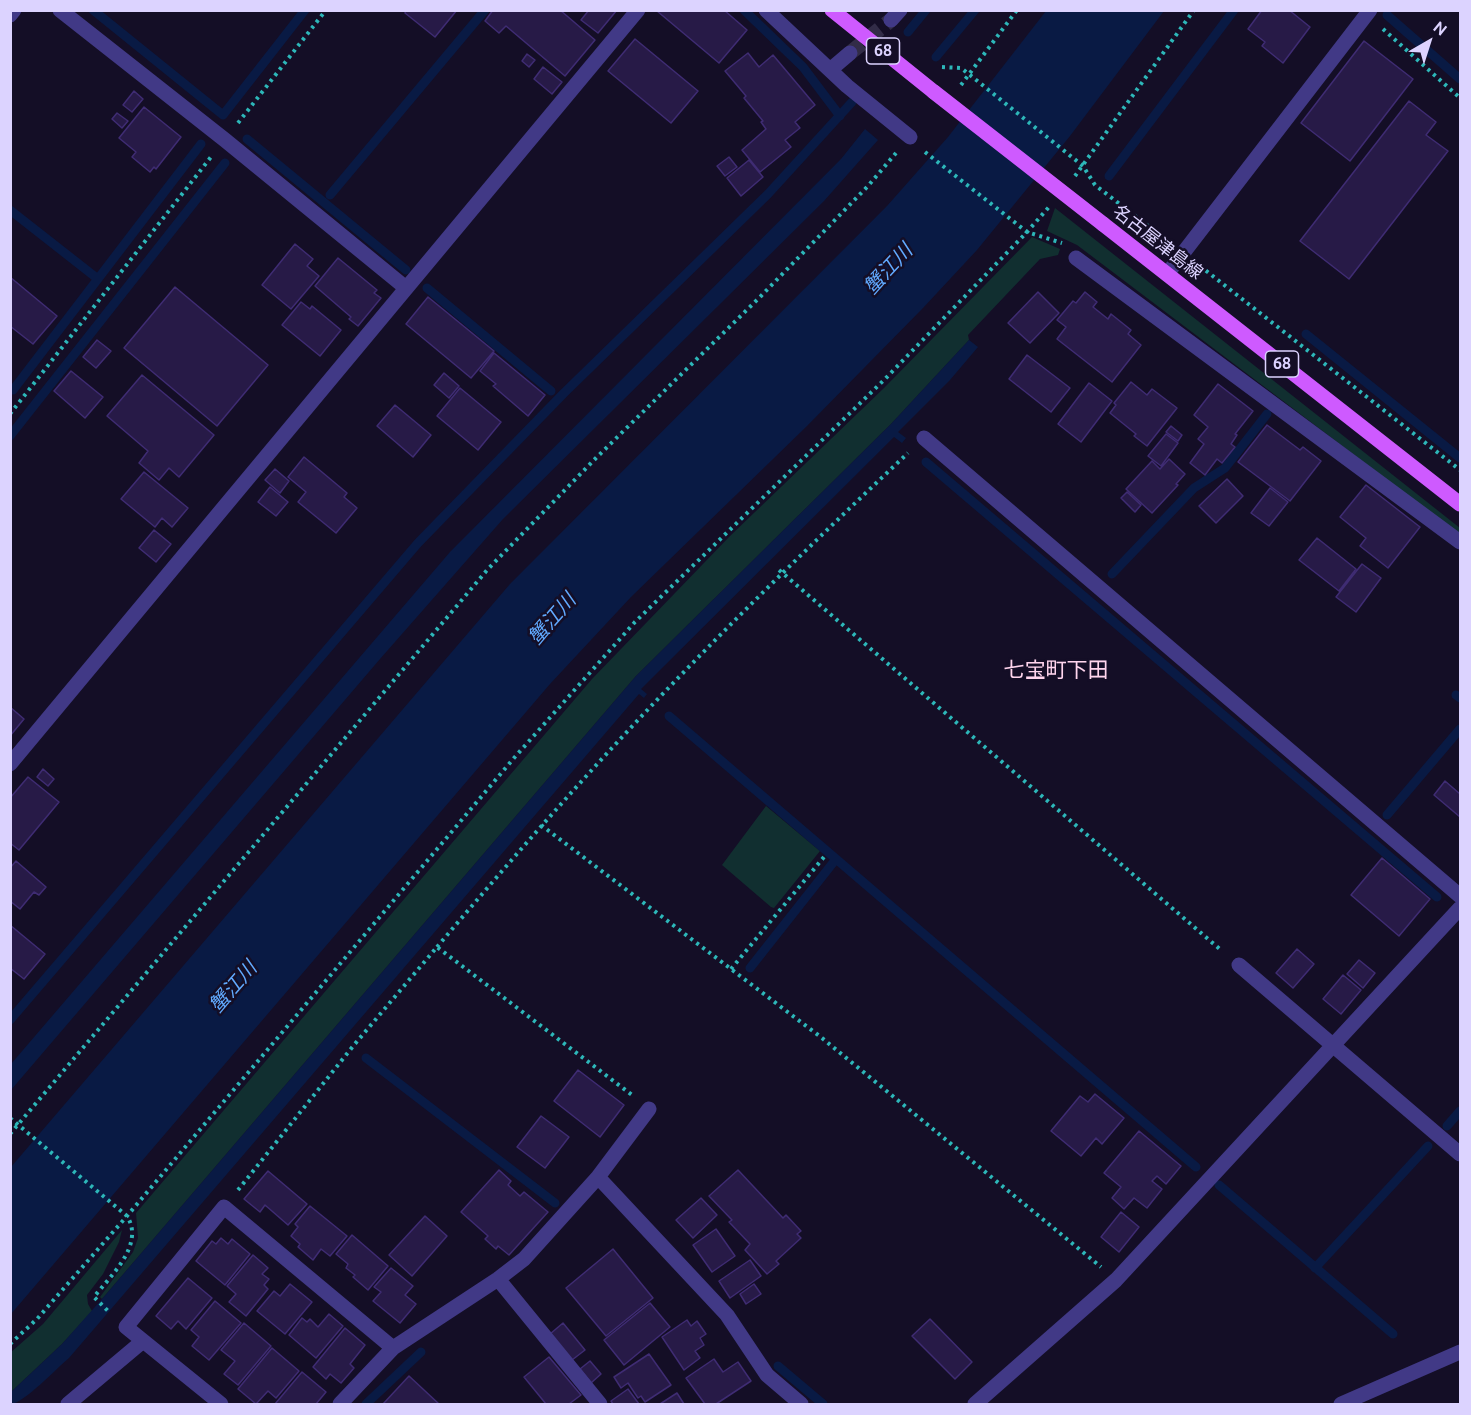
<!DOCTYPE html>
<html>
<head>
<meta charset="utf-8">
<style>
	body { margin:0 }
	#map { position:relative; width:1471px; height:1415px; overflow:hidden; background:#140e26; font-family:Ubuntu,sans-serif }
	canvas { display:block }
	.frame { position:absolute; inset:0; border:12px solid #dcd3ff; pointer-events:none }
	.north { position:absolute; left:1399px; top:12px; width:60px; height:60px; -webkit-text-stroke:4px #140e26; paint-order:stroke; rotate:39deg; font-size:16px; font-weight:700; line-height:24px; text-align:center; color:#dcd3ff }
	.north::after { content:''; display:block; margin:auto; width:21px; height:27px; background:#dcd3ff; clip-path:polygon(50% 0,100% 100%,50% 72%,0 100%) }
</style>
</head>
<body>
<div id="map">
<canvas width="1471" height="1415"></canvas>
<div class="frame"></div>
<div class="north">N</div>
</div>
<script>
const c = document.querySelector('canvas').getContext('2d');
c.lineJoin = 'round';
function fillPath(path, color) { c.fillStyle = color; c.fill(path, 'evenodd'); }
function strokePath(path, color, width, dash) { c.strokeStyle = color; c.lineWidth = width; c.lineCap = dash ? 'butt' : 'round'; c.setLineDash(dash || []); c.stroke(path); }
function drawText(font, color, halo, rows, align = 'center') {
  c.font = font + ' Ubuntu,"Noto Sans JP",sans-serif'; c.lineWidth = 5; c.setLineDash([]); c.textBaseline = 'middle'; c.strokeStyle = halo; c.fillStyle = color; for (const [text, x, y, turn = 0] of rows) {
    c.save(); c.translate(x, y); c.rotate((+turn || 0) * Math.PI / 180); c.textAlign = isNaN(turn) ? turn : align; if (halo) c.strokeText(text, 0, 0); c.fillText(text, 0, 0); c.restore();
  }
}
fillPath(new Path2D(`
	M1055 208 1460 528V535L1077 245 1047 231Z
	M1032 237 1060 249 1058 255 1040 259 968 335 969 340 891 424 636 676 102 1299 100 1297 133 1252 138 1238 136 1213 592 679 730 536 884 388Z
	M766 806 820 851 774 908 771 907 722 865Z
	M122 1230 119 1242 103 1274 87 1295 88 1304 92 1311 62 1344 11 1392 10 1353 43 1324Z`), '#112f30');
fillPath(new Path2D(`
	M1046 11H1164L1070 136 977 250 923 308 807 426 631 597 550 684 11 1314V1167L510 584 887 206 948 137Z
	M865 129 878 140 824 201 503 519 380 659 11 1090V1064L450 552 841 159Z
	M969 340 978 347 950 380 898 432 906 438 902 443 894 437 641 689 647 694 644 698 639 694 69 1358C57 1368 24 1403 11 1404V1392L62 1344 102 1299 636 676 891 424Z`), '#091a44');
strokePath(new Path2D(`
	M93 10 223 115 305 10
	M744 10 803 67 840 116
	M1387 15 1460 79
	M908 32 926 10
	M936 57 975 10
	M247 139 406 270
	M1109 176 1234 10
	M330 195 485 10
	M10 210 98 279
	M427 288 551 391
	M1306 334 1460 458
	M13 390 201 144
	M10 436 225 163
	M926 462 1437 897
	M1112 574 1194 488 1225 468 1267 414
	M1456 695 1460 698
	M669 716 1196 1167
	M1387 815 1460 729
	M750 968 836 859
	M10 1020 418 543 564 393 768 194 852 102
	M366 1058 555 1203
	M1447 1126 1460 1111
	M1219 1185 1393 1334
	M1315 1268 1428 1146
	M778 1366 823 1404
	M366 1404 421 1352`), '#091a44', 9);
const building = new Path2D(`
	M406 10H457L435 37 405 13Z
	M493 10H560L595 40 565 76 506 26 499 33 485 21Z
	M589 10H617L598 33 581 20Z
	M724 10 747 30 719 63 657 11Z
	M1262 10H1289L1310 27 1283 63 1262 46 1265 42 1248 29Z
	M635 39 698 91 671 123 608 71Z
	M1364 41 1413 79 1350 161 1301 123Z
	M748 53 759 67 773 55 815 105 795 122 800 128 785 140 791 147 760 172 742 150 766 129 761 122 763 121 744 98 746 96 725 71Z
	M527 54 535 60 529 67 522 61Z
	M543 67 562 82 552 94 534 79Z
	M134 91 143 99 132 112 123 105Z
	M1409 101 1436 122 1426 135 1448 151 1349 279 1300 241Z
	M144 107 181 137 156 169 154 167 150 172 132 157 136 152 119 138Z
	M117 113 128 121 122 128 112 119Z
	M729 157 737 167 725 176 717 166Z
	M749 160 763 177 741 196 727 178Z
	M295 244 313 259 307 266 319 276 291 309 262 285Z
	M338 258 377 290 374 293 381 298 358 326 349 319 351 317 315 286Z
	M10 277 57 316 33 344 10 326Z
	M175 287 268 365 217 426 124 348Z
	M1038 292 1059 313 1030 343 1008 323Z
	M1085 292 1097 302 1093 307 1108 319 1111 314 1131 330 1128 334 1141 345 1112 382 1057 339 1066 327 1057 320 1073 301 1076 303Z
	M428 297 494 351 471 378 406 324Z
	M301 302 310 309 312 306 341 330 320 356 282 325Z
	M97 340 111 351 96 368 83 357Z
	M494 353 545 395 528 416 493 386 496 384 480 371Z
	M1027 355 1070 388 1051 412 1009 379Z
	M71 371 103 397 85 418 54 391Z
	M444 373 459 386 449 398 434 385Z
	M142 375 214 435 179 477 169 468 159 480 139 463 148 451 107 416Z
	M1131 382 1147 395 1152 389 1177 408 1147 446 1134 436 1136 434 1110 413 1116 405 1114 403Z
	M1089 383 1112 401 1081 442 1058 424Z
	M1218 384 1253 411 1235 434 1237 435 1231 444 1235 447 1222 463 1217 459 1205 475 1190 463 1204 444 1198 439 1208 427 1194 415Z
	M460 388 501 422 478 450 437 416Z
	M395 405 431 435 413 457 377 426Z
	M1267 425 1300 450 1303 447 1321 461 1290 501 1238 462Z
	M1171 426 1182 435 1178 441 1166 432Z
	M1166 434 1178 443 1161 466 1148 456Z
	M304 457 347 493 344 497 357 508 336 533 298 502 306 492 288 477Z
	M1169 459 1185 474 1176 484 1178 485 1152 513 1126 489 1152 461 1160 469Z
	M275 469 289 481 280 493 265 480Z
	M144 472 188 508 172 527 162 518 155 527 121 499Z
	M1227 479 1243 496 1216 523 1199 506Z
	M1366 485 1420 527 1388 568 1360 546 1366 538 1340 517Z
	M270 487 288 502 276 516 258 502Z
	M1270 488 1288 502 1269 526 1251 513Z
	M1127 492 1141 505 1135 512 1121 498Z
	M154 530 171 544 156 562 139 548Z
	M1317 538 1356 569 1339 591 1299 560Z
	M1362 564 1381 578 1356 612 1336 597Z
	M10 707 24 719 10 736Z
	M43 769 54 779 48 786 37 777Z
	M28 777 59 802 19 850 10 843V798Z
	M1445 781 1460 794V817L1434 795Z
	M1382 858 1430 899 1399 936 1351 895Z
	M16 861 46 887 39 895 34 892 20 909 10 901V868Z
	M10 925 45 954 24 979 10 968Z
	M1297 949 1314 964 1293 988 1276 973Z
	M1359 960 1375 973 1363 988 1347 974Z
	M1343 975 1361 990 1341 1014 1323 999Z
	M578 1070 624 1105 600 1137 554 1101Z
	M1095 1094 1124 1118 1102 1144 1096 1138 1081 1156 1051 1131 1080 1096 1088 1102Z
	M541 1116 569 1137 545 1168 517 1147Z
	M1139 1131 1181 1166 1166 1184 1157 1176 1152 1181 1162 1189 1147 1208 1134 1198 1124 1209 1112 1198 1121 1187 1104 1173Z
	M499 1170 511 1181 508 1185 520 1196 524 1192 548 1212 509 1255 498 1246 496 1249 485 1239 488 1236 461 1212Z
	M738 1170 783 1218 786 1215 801 1231 797 1234 801 1238 776 1261 779 1264 767 1274 745 1250 750 1244 729 1222 732 1220 709 1196Z
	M268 1171 307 1204 288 1225 265 1205 260 1212 244 1199Z
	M701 1198 717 1215 693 1238 676 1220Z
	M310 1206 347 1236 330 1256 321 1249 313 1260 298 1247 300 1244 291 1236 298 1227 295 1224Z
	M1121 1212 1139 1227 1119 1252 1101 1237Z
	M425 1216 447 1236 412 1276 389 1255Z
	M716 1229 735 1256 712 1272 693 1245Z
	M352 1235 388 1266 368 1290 353 1277 355 1275 346 1268 348 1264 336 1254Z
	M221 1238 228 1244 232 1239 250 1254 225 1285 196 1261 212 1241 216 1244Z
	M613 1249 653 1298 606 1336 566 1288Z
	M253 1255 268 1268 262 1274 269 1279 264 1285 268 1289 246 1316 229 1302 236 1294 227 1286Z
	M750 1260 761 1276 730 1298 719 1281Z
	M391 1268 413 1286 405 1295 416 1304 400 1323 373 1301 381 1292 374 1287Z
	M188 1278 212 1298 186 1329 178 1321 171 1329 156 1316Z
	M290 1284 312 1302 285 1334 257 1311 274 1291 280 1296Z
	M754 1284 761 1294 746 1304 740 1294Z
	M215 1301 241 1323 209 1360 192 1346 199 1337 191 1330Z
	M650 1303 670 1327 624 1365 604 1340Z
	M329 1314 343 1326 316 1358 289 1335 302 1318 307 1322 310 1319 318 1327Z
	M930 1319 972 1362 955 1379 912 1336Z
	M687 1320 691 1326 697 1321 706 1334 700 1338 704 1345 695 1351 700 1358 684 1370 662 1337Z
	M244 1323 271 1346 238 1385 224 1374 235 1361 221 1350Z
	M563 1323 585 1350 572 1360 550 1334Z
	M345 1328 365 1345 350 1364 354 1368 341 1383 330 1374 326 1379 313 1367Z
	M272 1348 299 1371 276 1398 268 1391 256 1404 238 1389Z
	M649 1354 671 1385 645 1402 641 1396 638 1398 628 1383 621 1388 614 1377Z
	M549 1357 581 1395 569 1404H546L524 1377Z
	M714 1359 723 1372 738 1362 751 1381 716 1404H705L686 1378Z
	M590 1361 601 1374 591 1383 580 1369Z
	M302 1372 326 1392 316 1404H275Z
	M409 1376 439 1404H383Z
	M628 1389 639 1404H613L611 1401Z
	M677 1393 684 1404H660Z`);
fillPath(building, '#271a47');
strokePath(building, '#3f2c73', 1.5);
strokePath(new Path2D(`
	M850 53 891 20`), '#322c47', 15, [15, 8]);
strokePath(new Path2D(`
	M1383 29 1460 98
	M942 67 961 68 970 75 1083 166 1095 185 1165 239
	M961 85 1017 10
	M238 123 326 10
	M925 152 1027 232 1062 243
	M1075 176 1194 10
	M1200 266 1460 470
	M10 414 211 157
	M779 570 1222 951
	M541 825 822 1038 1101 1267
	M437 947C508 863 580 781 655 702 737 616 822 534 908 453
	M731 969 824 857
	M10 1118 127 1216C145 1245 111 1275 94 1297L109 1312
	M10 1134 488 569 596 458 761 296 868 186 896 153
	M238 1190 354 1045 437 947 632 1095
	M10 1344 37 1319 127 1216 514 758 635 622 885 379 1027 232 1049 207`), '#2db7b9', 4, [3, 4.5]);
strokePath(new Path2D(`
	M60 10 225 140 406 288
	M766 10 847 86 910 137
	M10 15 14 10
	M891 20 900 10
	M830 70 850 53
	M1076 258 1460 542
	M1167 274 1370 10
	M924 438 1460 896
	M10 764 638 10
	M1239 965 1460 1154
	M598 1177 727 1315 767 1375 801 1404
	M498 1279 600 1404
	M68 1404 143 1341
	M221 1404 126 1327 224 1207 393 1348
	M340 1404 393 1348 498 1279 524 1259 598 1177 649 1109
	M975 1404 1116 1280 1460 908
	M1341 1404 1460 1352`), '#413986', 15);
strokePath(new Path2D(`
	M832 10 934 92
	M1103 224 1460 504`), '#ce5aff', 15);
strokePath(new Path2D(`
	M934 92 1103 224`), '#ce5aff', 15);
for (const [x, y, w] of [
	[883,51,33],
	[1282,364,33]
]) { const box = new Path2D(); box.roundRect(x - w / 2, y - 13, w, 26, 4.5); c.fillStyle = '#140e26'; c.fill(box); strokePath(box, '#dcd3ff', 1.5); }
drawText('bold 16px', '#dcd3ff', null, [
	["68",883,51],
	["68",1282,364]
]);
drawText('18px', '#dcd3ff', '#140e26', [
	["名古屋津島線",1158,242,38]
]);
drawText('italic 20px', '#61aaff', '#140e26', [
	["蟹江川",888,269,-47],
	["蟹江川",552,619,-49],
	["蟹江川",233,987,-49]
]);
drawText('21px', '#ffd5ed', '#140e26', [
	["七宝町下田",1056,670]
]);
</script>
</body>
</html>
